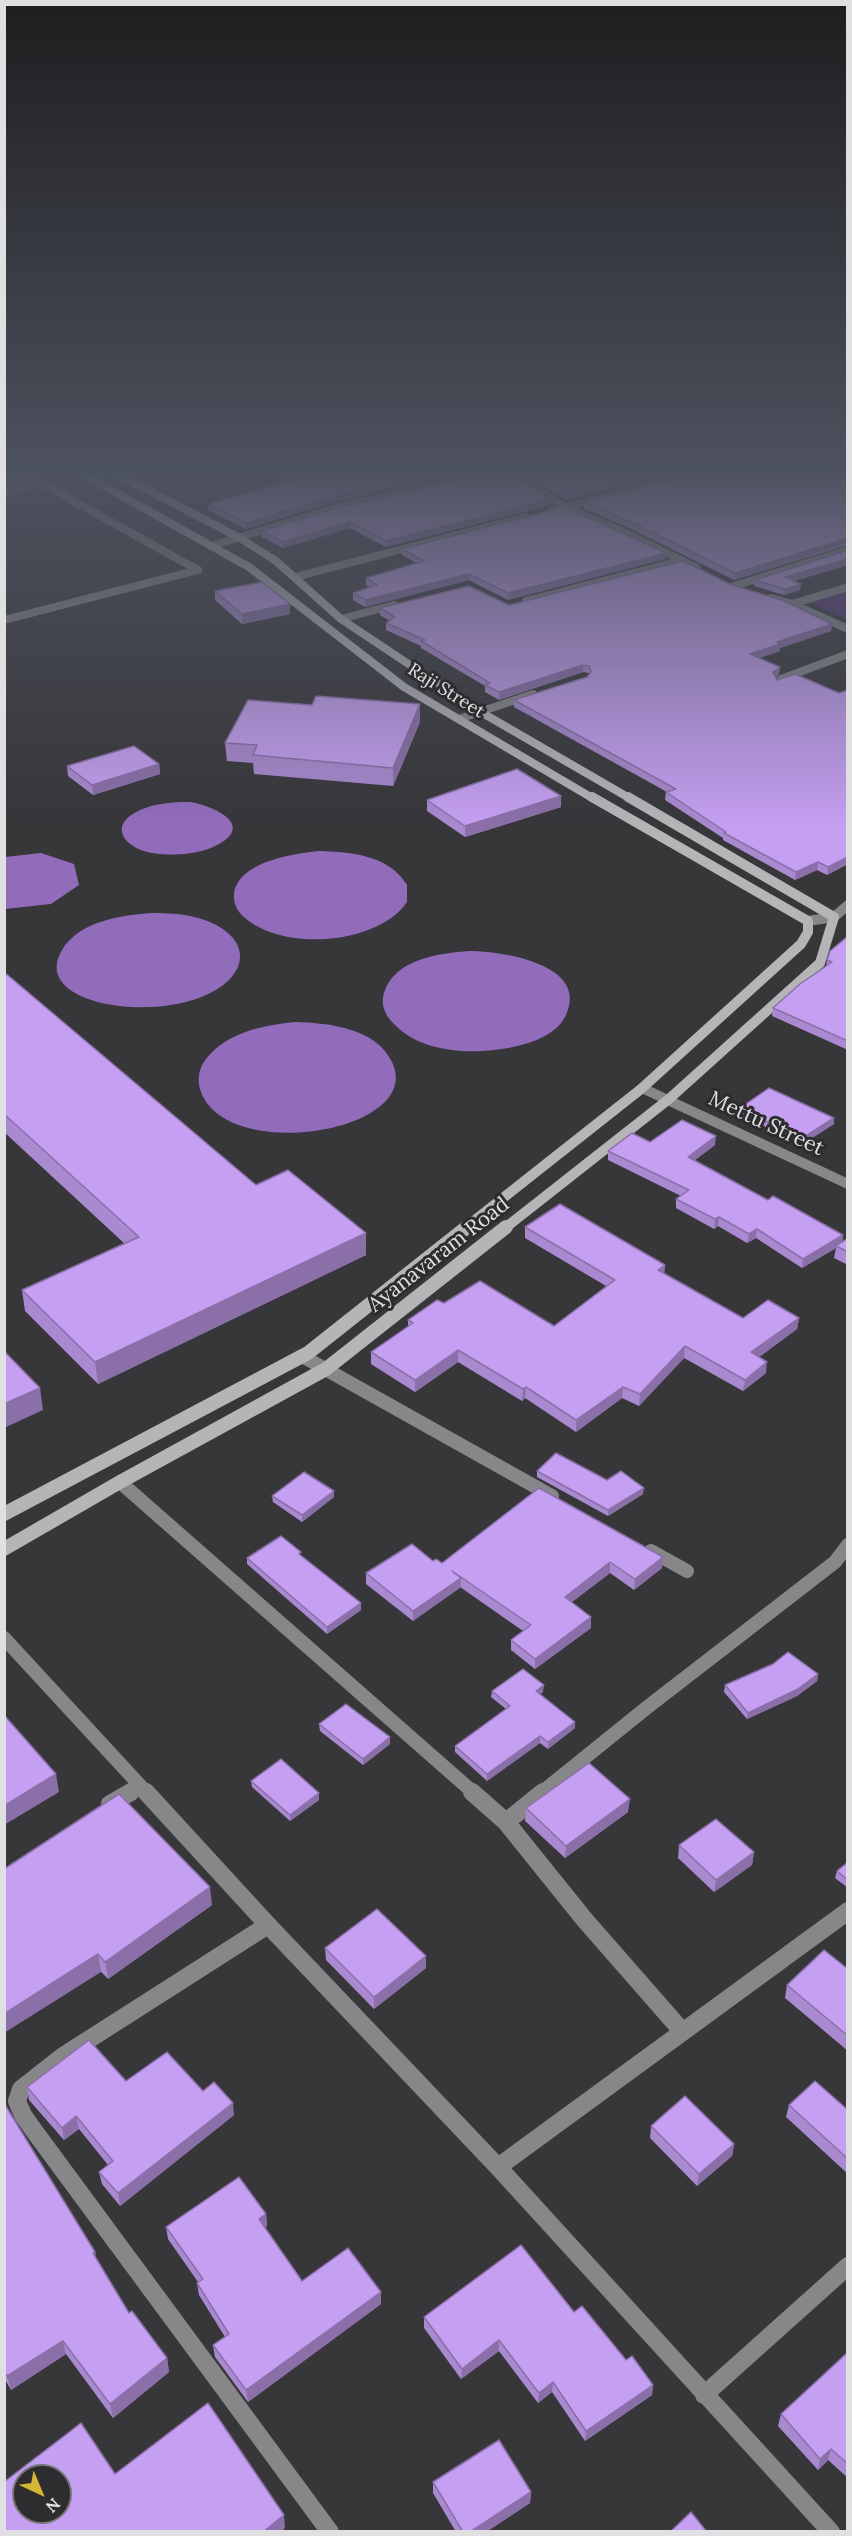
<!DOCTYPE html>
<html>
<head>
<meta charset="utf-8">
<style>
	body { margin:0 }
	#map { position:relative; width:852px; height:2536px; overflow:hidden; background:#373639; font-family:Lora,serif }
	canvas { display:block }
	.frame { position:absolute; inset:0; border:6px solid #e0dfe2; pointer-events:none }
	.north { position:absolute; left:12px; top:2464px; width:60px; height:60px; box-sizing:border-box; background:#2d2c2f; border:2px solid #757477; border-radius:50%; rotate:136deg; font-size:16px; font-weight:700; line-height:24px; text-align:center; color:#e0dfe2 }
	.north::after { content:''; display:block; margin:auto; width:21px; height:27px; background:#d4b535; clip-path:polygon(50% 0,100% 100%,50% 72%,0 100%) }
</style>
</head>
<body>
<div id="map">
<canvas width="852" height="2536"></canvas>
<div class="frame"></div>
<div class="north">N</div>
</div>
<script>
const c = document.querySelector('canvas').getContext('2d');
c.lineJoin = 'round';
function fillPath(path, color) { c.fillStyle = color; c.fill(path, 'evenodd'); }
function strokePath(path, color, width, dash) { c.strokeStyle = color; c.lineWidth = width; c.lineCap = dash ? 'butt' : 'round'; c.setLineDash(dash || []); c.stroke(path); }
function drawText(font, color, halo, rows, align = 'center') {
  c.font = font + ' Lora,serif'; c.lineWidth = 6; c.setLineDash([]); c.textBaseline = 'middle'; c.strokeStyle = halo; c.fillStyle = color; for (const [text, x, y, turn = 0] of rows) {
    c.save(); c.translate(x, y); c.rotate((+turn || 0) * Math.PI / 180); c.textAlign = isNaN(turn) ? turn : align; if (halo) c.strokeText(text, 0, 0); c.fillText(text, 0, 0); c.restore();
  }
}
fillPath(new Path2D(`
	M847 591V619L809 602Z`), '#523570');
fillPath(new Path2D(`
	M190 802C219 807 258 828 211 848 192 855 172 856 152 853 124 848 107 825 140 810 156 803 173 802 190 802Z
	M319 851C351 852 389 855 407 885V902C378 945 282 952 244 917 237 911 233 903 234 893 240 861 293 854 319 851Z
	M41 853 74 864 79 885 51 904 5 909V857Z
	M152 913C180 913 213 916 233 938 240 946 242 957 238 967 209 1030 23 1015 62 950 79 921 122 915 152 913Z
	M469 951C501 951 590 964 566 1015 558 1033 535 1042 517 1046 480 1055 424 1055 395 1025 386 1017 380 1005 384 993 394 959 440 953 469 951Z
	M296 1022C329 1023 376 1028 392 1062 426 1133 222 1165 200 1089 197 1079 199 1068 206 1059 227 1032 264 1025 296 1022Z`), '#916cbb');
strokePath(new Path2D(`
	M21 472 198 570
	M4 620 198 570
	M781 679 848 654`), '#878789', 8);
strokePath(new Path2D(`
	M129 1793 140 1787`), '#878789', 14);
strokePath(new Path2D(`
	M110 1804 131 1792`), '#878789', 18);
strokePath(new Path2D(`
	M510 472 565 507 628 534 697 568
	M552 511 699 472
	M211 546 339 507 492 472
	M295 577 526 517
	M734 586 848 550
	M771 598 792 604 848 629
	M526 601 672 563
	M792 604 848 587
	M341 619 394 605
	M459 719 533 694`), '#878789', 8);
strokePath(new Path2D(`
	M808 921 834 917 848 905
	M642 1088 848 1184`), '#878789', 10);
strokePath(new Path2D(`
	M302 1356 552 1496
	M120 1482 474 1793
	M651 1551 687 1571
	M4 1638 147 1793
	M541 1793 645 1709 835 1562 848 1545`), '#878789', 14);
strokePath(new Path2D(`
	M146 1792 268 1925 498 2167 831 2532
	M472 1792 506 1822 584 1919 682 2031
	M506 1822 543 1792
	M268 1925 63 2056 21 2089 17 2101 23 2115 35 2132 330 2532
	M498 2167 848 1911
	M704 2395 848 2266`), '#878789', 18);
strokePath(new Path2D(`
	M79 472 249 567 404 687 594 799
	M113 472 240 538 276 561 341 619 479 711 631 799`), '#b5b4b7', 8);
strokePath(new Path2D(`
	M465 1228 641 1089 801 944 808 932V921L592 797
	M505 1228 669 1099 820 963 834 917 628 797`), '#b5b4b7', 10);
strokePath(new Path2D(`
	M4 1514 308 1353 467 1227
	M4 1549 120 1482 326 1369 506 1227`), '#b5b4b7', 14);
fillPath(new Path2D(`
	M271 472H466L338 501 246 529 208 510V504L290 481Z
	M519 472H678L566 500Z
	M848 472V545L734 580 631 529 583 508 584 502Z
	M550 499V505L386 547 350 528 283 548 262 537V531Z
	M402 549 665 559 508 600 469 580 365 607 353 600V593L370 587 366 585V578L416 563 402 555Z
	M848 550V565L794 581 801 584 800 590 784 595 754 586 755 580Z
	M732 585 832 624 831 631 780 648V651L759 658 780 667 779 674 776 677 777 680 839 693 848 690V864L827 875 817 870 795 880 723 840V838L665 800 666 792H667L514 707V700L587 677 589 674V673L583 672 499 700 485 692V686L421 648V646L386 630V623L390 621 380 615V608L509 605Z
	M215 591 290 604V614L242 624 215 600Z
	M420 722 393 786 254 774 253 763 227 761 225 743Z
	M159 764 160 774 93 795 68 776 67 766Z
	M561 796V807L465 837 427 811V800Z
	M848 936V1050L772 1016 773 1008 826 966 827 960Z
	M4 972 256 1185 366 1255 98 1384 25 1311 22 1290 125 1244 4 1132Z
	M740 1108 834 1118V1124L801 1145 740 1114Z
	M650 1142 715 1145 695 1160 768 1200 843 1235 842 1242 848 1238V1265L834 1258 836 1248 802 1268 756 1238 747 1243 718 1226 714 1229 676 1208V1199L681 1196 608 1160V1151Z
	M525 1227 665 1265 664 1274 743 1318H799L797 1329 759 1357 766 1373 743 1391 684 1358 639 1406 622 1398 576 1432 525 1398 522 1401 458 1362 415 1392 371 1364V1352L408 1327V1320L444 1303 554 1326 606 1286 525 1238Z
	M537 1471 607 1480 643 1494 608 1516 537 1477Z
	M334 1491V1497L302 1522 273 1502 272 1496Z
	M663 1557 662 1568 634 1590 610 1573 572 1602 591 1617V1628L535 1669 511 1650V1640L523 1631 460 1587 413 1621 366 1584V1573L433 1561 442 1563Z
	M247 1558 361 1610 327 1634 247 1564Z
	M818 1674 817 1681 797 1696 747 1719 724 1692 725 1685Z
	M492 1691 543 1692 540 1694 575 1722V1728L548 1749 540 1743 487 1781 455 1752V1746L506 1709 491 1697Z
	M319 1724 390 1744 363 1765 320 1731Z
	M251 1781 319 1800 290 1821 252 1787Z
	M526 1808 628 1812 565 1858 525 1821Z
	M679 1845 754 1852 752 1865 714 1892 678 1858Z
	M848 1862V1888L835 1878 837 1871Z
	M4 1869 212 1905 108 1979Z
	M325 1948 426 1968 374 2009 326 1960Z
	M848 1969V2051L785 1998 787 1985Z
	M126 2081 203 2091 234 2115 120 2206 102 2184 99 2172 108 2165 79 2129 64 2140 29 2100 27 2087Z
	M4 2103 95 2252 96 2258 129 2313 167 2358 169 2372 113 2418 66 2354 11 2390 4 2378Z
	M789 2105 848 2110V2174L786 2117Z
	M651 2126 734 2144 732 2156 697 2186 650 2138Z
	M266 2214 267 2226 265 2227 302 2281 381 2304 248 2402 215 2357 213 2345 225 2337 199 2295 197 2283 198 2282 168 2239 166 2227Z
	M574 2312 653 2385 652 2395 585 2441 552 2392 538 2403 499 2351 461 2379 424 2328V2317Z
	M848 2352V2478L828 2460 818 2470 778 2426 781 2414Z
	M433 2482 531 2492 530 2503 486 2532H456L433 2493Z`), '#a989d0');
fillPath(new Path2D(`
	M441 472H466L338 501 246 529V523L337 495Z
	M656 472H678L566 500V494Z
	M37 476 38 488 4 497V484Z
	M550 499V505L386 547V541Z
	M350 522V528L283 548V542Z
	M847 538 846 544 734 580 735 573Z
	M666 553 665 559 508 600V593Z
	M848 559V565L784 583 785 577Z
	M469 574V580L365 607V600Z
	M801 584 800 590 784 595 785 589Z
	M290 604V614L242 624V614Z
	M832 624 831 631 780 648V651L750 661V654L777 642Z
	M583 665V672L499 700V692Z
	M780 667 779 674 772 680 773 672Z
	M420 704V722L393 786V768Z
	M159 764 160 774 93 795 92 785Z
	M561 796V807L465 837V826Z
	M848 857V864L827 875 828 867Z
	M818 862 817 870 795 880 796 872Z
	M834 1118V1124L801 1145V1139Z
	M716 1136 715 1145 687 1166 688 1157Z
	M719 1217 718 1226 714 1229 715 1219Z
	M757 1229 756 1238 747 1243 749 1234Z
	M366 1233V1255L98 1384 95 1362Z
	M843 1235 842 1244 836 1246V1248L802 1268 803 1259Z
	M665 1265 664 1276 658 1270Z
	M799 1318 797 1329 750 1364 751 1352Z
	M685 1346 684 1358 639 1406 640 1394Z
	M458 1350V1362L415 1392V1380Z
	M767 1362 766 1373 743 1391 745 1380Z
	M526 1387 525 1398 522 1401 523 1389Z
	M623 1387 622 1398 576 1432V1420Z
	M40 1388 43 1410 4 1428V1404Z
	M644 1488 643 1494 608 1516V1510Z
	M334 1491V1497L302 1522V1515Z
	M663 1557 662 1568 634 1590 635 1579Z
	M610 1562V1573L564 1608 565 1597Z
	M461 1578 460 1588 413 1621V1611Z
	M361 1603V1610L327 1634V1627Z
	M591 1617V1628L535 1669V1659Z
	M818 1674 817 1681 797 1696 747 1719 748 1713Z
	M544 1685 543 1692 536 1697V1691Z
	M575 1722V1728L548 1749V1742Z
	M540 1736V1743L487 1781V1774Z
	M390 1737V1744L363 1765V1759Z
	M56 1774 59 1792 4 1825V1806Z
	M319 1793V1800L290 1821V1815Z
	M630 1799 628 1812 565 1858 566 1846Z
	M754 1852 752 1865 714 1892 716 1880Z
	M210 1887 212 1905 108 1979 105 1962Z
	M98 1954 101 1972 4 2033V2014Z
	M426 1956V1968L374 2009V1997Z
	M233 2103 234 2115 120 2206 118 2193Z
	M76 2116 79 2129 64 2140 62 2128Z
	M734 2144 732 2156 697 2186 699 2174Z
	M266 2214 267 2226 260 2231 259 2219Z
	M381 2292V2304L248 2402 246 2390Z
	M499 2340V2351L461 2379 462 2369Z
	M63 2341 66 2354 11 2390 7 2376Z
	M167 2358 169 2372 113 2418 110 2404Z
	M553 2382 552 2392 538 2403 539 2393Z
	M653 2385 652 2395 585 2441 586 2431Z
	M831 2449 828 2460 818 2470 820 2459Z
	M531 2492 530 2503 486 2532H470Z
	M284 2515 285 2528 281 2532H263Z`), '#8a6fa9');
const building = new Path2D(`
	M4 472H29L37 476 4 484Z
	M282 472H441L337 495 246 523 208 504 297 479Z
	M494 472H508L550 499 386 541 350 522 283 542 262 531 340 507Z
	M529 472H656L566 494Z
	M701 472H848V538L735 573 631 522 584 502Z
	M565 507 666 553 508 593 469 574 365 600 353 593 377 585 366 578 424 561 402 549Z
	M848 550V559L785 577 801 584 785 589 755 580Z
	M683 561 732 585 782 600 832 624 777 642 780 644 750 654 780 667 773 672 777 680 795 674 839 693 848 690V857L828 867 818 862 796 872 724 833 726 832 666 792 676 789 514 700 587 677 591 672 589 666 583 665 499 692 485 685 490 683 421 641 425 640 386 623 395 617 380 608 469 586 509 605Z
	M262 582 290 604 242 614 215 591Z
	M316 696 420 704 393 768 253 755 257 745 225 743 248 700 312 705Z
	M134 746 159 764 92 785 67 766Z
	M517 769 561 796 465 826 427 800Z
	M848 936V1041L773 1008 800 984 832 962 827 960 830 951Z
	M4 972 256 1185 288 1170 366 1233 95 1362 22 1290 139 1237 4 1114Z
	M769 1088 834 1118 801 1139 740 1108Z
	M682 1120 716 1136 688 1157 768 1200 773 1196 843 1235 803 1259 757 1229 749 1234 719 1217 715 1219 676 1199 689 1190 608 1151 632 1133 650 1142Z
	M560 1204 665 1265 658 1270 743 1318 768 1300 799 1318 751 1352 767 1362 745 1380 685 1346 640 1394 623 1387 576 1420 526 1387 523 1389 458 1350 415 1380 371 1352 413 1323 408 1320 437 1300 444 1303 480 1281 554 1326 615 1280 525 1227Z
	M848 1238V1252L836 1246Z
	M4 1351 40 1388 4 1404Z
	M556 1453 607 1480 621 1471 644 1488 608 1510 537 1471Z
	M304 1472 334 1491 302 1515 272 1496Z
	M539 1488 663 1557 635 1579 610 1562 565 1597 591 1617 535 1659 511 1640 531 1625 452 1571 461 1578 413 1611 366 1573 412 1544 433 1561 436 1559 442 1563Z
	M281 1536 301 1552 299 1554 361 1603 327 1627 247 1558Z
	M788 1652 818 1674 798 1689 748 1713 725 1685 773 1664Z
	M523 1669 544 1685 536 1691 575 1722 548 1742 540 1736 487 1774 455 1746 510 1706 492 1691Z
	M346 1704 390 1737 363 1759 319 1724Z
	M4 1715 56 1774 4 1806Z
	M281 1759 319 1793 290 1815 251 1781Z
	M589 1763 630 1799 566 1846 526 1808Z
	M119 1794 210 1887 105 1962 98 1954 4 2014V1869Z
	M716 1819 754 1852 716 1880 679 1845Z
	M848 1862V1880L837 1871Z
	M377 1909 426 1956 374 1997 325 1948Z
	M824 1950 848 1969V2036L787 1985Z
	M89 2040 126 2081 167 2052 203 2091 214 2082 233 2103 118 2193 99 2172 113 2161 76 2116 62 2128 27 2087Z
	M815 2081 848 2110V2159L789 2105Z
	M685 2096 734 2144 699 2174 651 2126Z
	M4 2103 95 2252 93 2253 129 2313 132 2311 167 2358 110 2404 63 2341 7 2376 4 2371Z
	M239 2177 266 2214 259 2219 302 2281 348 2248 381 2292 246 2390 213 2345 229 2334 197 2283 203 2279 166 2227Z
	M521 2245 574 2312 582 2306 626 2360 632 2356 653 2385 586 2431 553 2382 539 2393 499 2340 462 2369 424 2317Z
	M848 2352V2464L831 2449 820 2459 781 2414Z
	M208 2403 284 2515 263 2532H4V2482L81 2423 115 2474ZM24 2476H60V2512H24Z
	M499 2440 531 2492 470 2532H463L433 2482Z
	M691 2512 707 2532H670Z`);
fillPath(building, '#c59ff2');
strokePath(building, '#8a6fa9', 1.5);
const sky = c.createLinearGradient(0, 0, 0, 827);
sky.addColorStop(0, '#1e1e1f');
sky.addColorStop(0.57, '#4d525f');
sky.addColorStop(1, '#4d525f00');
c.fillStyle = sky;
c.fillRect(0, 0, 852, 827);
drawText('18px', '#e0dfe2', '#2d2c2f', [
	["Raji Street",446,691,32]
]);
drawText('21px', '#e0dfe2', '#2d2c2f', [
	["Mettu Street",766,1124,25],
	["Ayanavaram Road",439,1255,-38]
]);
</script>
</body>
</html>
